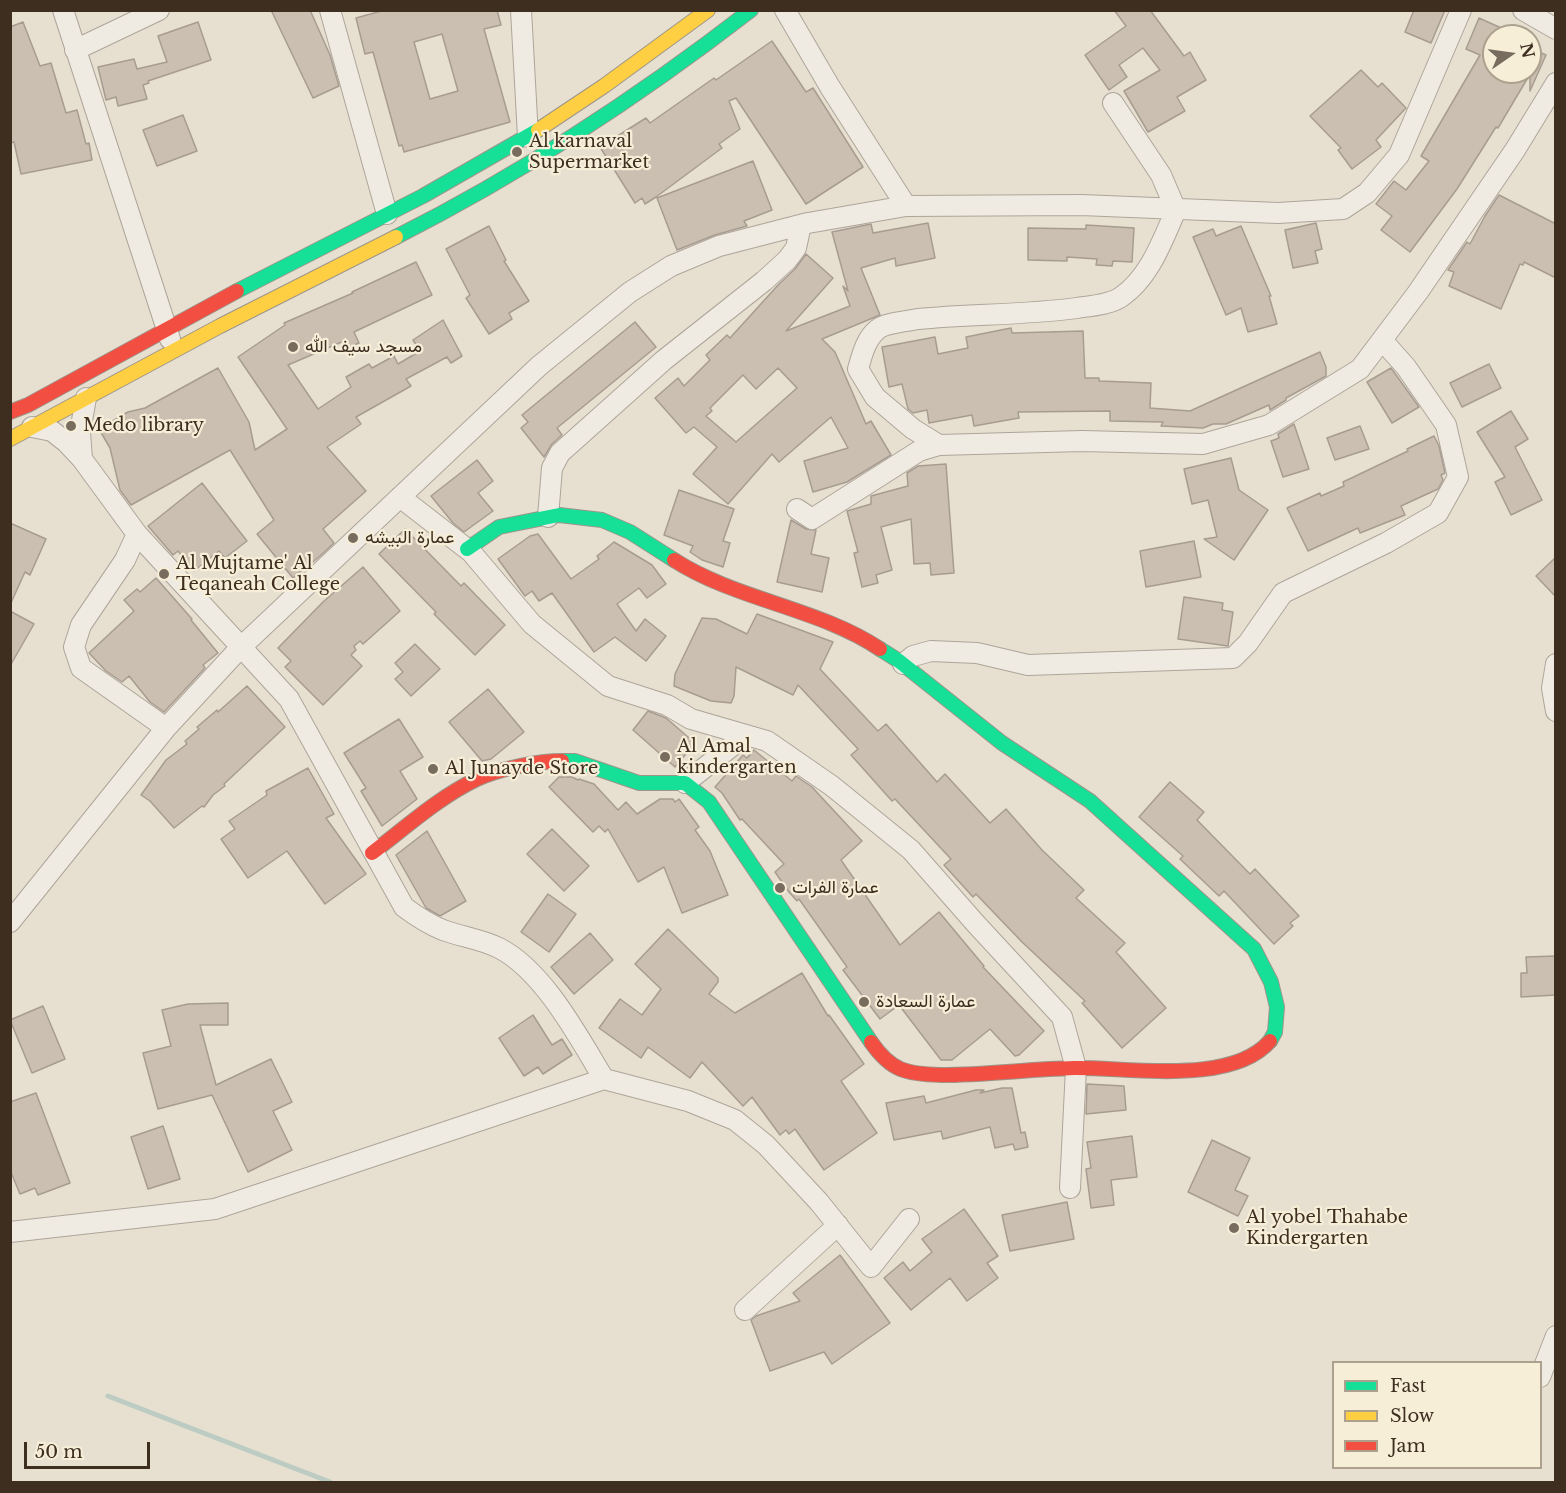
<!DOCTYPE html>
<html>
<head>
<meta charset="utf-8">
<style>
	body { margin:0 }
	#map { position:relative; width:1566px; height:1493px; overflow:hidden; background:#e7e0d1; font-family:"Libre Baskerville",serif }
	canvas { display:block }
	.frame { position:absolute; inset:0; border:12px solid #3d2e20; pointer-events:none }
	.legend { position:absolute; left:1332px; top:1361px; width:210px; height:108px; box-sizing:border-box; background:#f7eed8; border:2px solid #ada18e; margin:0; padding:8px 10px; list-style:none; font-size:18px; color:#3d2e20 }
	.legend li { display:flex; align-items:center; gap:12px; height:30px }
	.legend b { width:30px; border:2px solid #ada18e }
	.north { position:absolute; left:1482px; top:24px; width:60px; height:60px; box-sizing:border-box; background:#f7eed8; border:2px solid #ada18e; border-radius:50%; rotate:77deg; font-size:16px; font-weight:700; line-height:24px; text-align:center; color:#3d2e20 }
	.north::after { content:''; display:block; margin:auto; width:21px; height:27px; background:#786c5e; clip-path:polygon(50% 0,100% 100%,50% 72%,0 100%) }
	.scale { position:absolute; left:24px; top:1442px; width:126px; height:27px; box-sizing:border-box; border:3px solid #3d2e20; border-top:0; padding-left:8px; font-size:18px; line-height:21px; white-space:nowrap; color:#3d2e20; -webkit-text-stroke:4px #f7eed8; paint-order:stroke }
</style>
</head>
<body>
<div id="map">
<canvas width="1566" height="1493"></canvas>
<div class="frame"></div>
<ul class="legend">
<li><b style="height:8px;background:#16e098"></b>Fast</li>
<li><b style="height:8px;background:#ffcf43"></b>Slow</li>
<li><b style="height:8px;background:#f24e42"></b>Jam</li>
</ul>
<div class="north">N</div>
<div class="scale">50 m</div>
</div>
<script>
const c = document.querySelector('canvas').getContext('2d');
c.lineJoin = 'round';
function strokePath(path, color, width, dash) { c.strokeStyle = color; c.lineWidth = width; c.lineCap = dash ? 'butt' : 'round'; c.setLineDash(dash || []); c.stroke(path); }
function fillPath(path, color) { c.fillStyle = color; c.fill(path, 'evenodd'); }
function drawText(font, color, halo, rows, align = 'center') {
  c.font = font + ' "Libre Baskerville",Vazirmatn,serif'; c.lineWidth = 4.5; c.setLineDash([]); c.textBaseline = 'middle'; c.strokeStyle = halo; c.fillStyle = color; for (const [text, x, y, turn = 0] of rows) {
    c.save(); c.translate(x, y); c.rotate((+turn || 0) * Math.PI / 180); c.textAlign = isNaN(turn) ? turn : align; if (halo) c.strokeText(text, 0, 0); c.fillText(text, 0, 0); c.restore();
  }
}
strokePath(new Path2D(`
	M108 1396 330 1482`), '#bcccc2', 5);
const building = new Path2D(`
	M271 10H310L330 55 339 86 313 98Z
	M385 10H497L501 25 484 29 510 122 404 152 402 145 399 146 373 52 365 54 356 18ZM442 34 458 91 430 99 414 42Z
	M1114 10H1150L1184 56 1190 52 1206 80 1177 97 1185 111 1148 132 1124 91 1160 70 1143 48 1119 65 1127 77 1109 90 1085 55 1126 26Z
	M1414 10H1445L1431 43 1405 32Z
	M1479 18 1519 36H1494V72H1530V48L1546 55 1530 91V74L1498 128 1496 127 1457 189 1410 252 1381 230 1392 216 1376 204 1394 181 1406 190 1429 161 1421 156 1480 55 1466 49Z
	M23 22 40 66 51 63 66 113 77 110 86 144 89 143 92 160 21 174 14 142 10 143V27Z
	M198 22 211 60 148 81 149 83 143 85 147 99 118 106 116 97 106 100 98 67 134 59 137 69 167 62 158 36Z
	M772 41 806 92 813 88 863 167 806 204 736 98 729 101 740 129 719 144 722 148 656 197 645 204 642 198 635 203 600 147 646 118 650 123 714 78 716 80Z
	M1361 70 1378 87 1382 83 1406 108 1376 140 1381 147 1352 169 1338 150 1341 148 1310 116Z
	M183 115 197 151 157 166 143 130Z
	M753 161 772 210 744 221 747 226 715 235 677 250 657 198Z
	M1499 195 1556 224V278L1524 262 1523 265 1520 264 1501 309 1449 286 1454 272 1448 270 1467 242 1470 244 1485 216Z
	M928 223 935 258 896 266 895 258 861 268 880 315 822 339 835 352 866 424 871 421 891 455 847 482 813 492 804 461 848 448 831 417 779 462 772 454 728 504 693 474 717 447 694 427 686 433 655 398 678 378 684 386 710 360 706 355 727 335 730 338 779 284 795 269 806 254 833 278 786 331 850 306 843 286 848 291 832 232 871 224 873 233ZM778 368 797 388 736 442 706 416 712 411 710 408 743 375 756 389Z
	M1316 223 1322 249 1315 251 1318 263 1293 268 1285 230Z
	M1086 225 1134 228 1132 262 1113 261 1112 266 1096 265 1097 259 1067 257V261L1028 260V228L1086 229Z
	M489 226 506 260 504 261 529 301 509 313 512 319 489 334 466 298 470 295 446 249Z
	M1241 226 1271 296H1269L1277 324 1248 332 1241 308 1226 315 1193 237 1213 229 1216 236Z
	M416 262 432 295 354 332 359 343 347 348 344 341 288 365 318 409 351 387 346 377 369 364 372 368 394 356 398 364 420 351 413 340 443 320 462 356 451 363 447 357 406 379 411 386 356 417 361 424 327 447 366 491 323 529 334 543 320 556 293 578 257 534 274 520 230 450 131 505 120 490 110 448 99 429 128 412 145 408 218 368 249 422 255 450 287 429 238 357 285 325 284 323 353 293 352 292Z
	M635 322 656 347 557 428 562 435 552 444 544 457 521 428 528 422 522 415Z
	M1011 328 1012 333 1083 331 1085 378H1099V381L1151 383 1150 408 1190 411 1320 352 1326 367V376L1286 398V400L1270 410 1269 405 1226 424H1213L1203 428 1161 426 1163 422 1110 421V411L1018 412 1019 418 974 426 972 415 929 423 927 410 913 413 908 409 902 384 889 387 882 347 935 337 938 354 968 348 966 337Z
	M1489 364 1501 388 1462 407 1450 383Z
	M1391 368 1419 407 1392 423 1367 382Z
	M1511 411 1528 439 1515 447 1542 500 1511 515 1495 482 1505 477 1477 432Z
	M1294 424 1309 469 1283 477 1271 441 1279 438 1278 434Z
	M1360 426 1369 449 1335 460 1327 438Z
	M1434 436 1439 446 1445 473 1441 475 1443 480 1438 489 1401 506 1405 515 1360 533 1358 528 1308 551 1287 508 1320 493 1321 496 1344 486 1343 482 1408 451 1407 449Z
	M1231 458 1239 490 1268 510 1234 560 1204 539 1217 537 1208 500 1192 504 1184 469Z
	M477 460 493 481 478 493 493 511 464 532 453 523 431 496Z
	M946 464 954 573 931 575 930 563 914 564 911 519 881 527 892 570 876 575 878 583 862 587 854 553 858 552 847 511 871 504V496L908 486 907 473 918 466Z
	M202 483 247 541 225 558 219 551 194 571 178 551 173 555 148 526Z
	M679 490 734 509 723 541 730 543 723 567 702 560 690 552 693 546 664 535Z
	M791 520 806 529 816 530 811 554 829 558 822 592 777 582Z
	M10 523 46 539 30 575 25 572 10 605Z
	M405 529 461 586 464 583 505 625 475 655 434 614 436 612 379 554Z
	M538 534 571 579 599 559 597 556 614 542 652 565 666 584 647 598 639 588 617 604 636 631 645 619 666 636 646 661 615 637 594 652 552 593 539 601 532 591 525 596 498 559 530 536Z
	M1194 541 1201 577 1146 587 1140 551Z
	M1556 557V597L1536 576Z
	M363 567 400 611 363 644 360 641 354 646 356 650 351 655 362 666 323 705 285 667 291 661 278 648 323 602Z
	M156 578 192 619 191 620 218 653 203 665 205 668 164 712 150 702 129 676 122 682 106 671 89 653 134 611 124 600 137 589 140 592Z
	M1184 597 1223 603 1222 610 1233 612 1228 646 1178 639Z
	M10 611 34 624 10 666Z
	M757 614 833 642 820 669 878 731 886 724 937 782 945 774 990 823 1006 809 1042 850 1084 890 1076 898 1125 943 1116 952 1166 1008 1122 1048 1082 1003 1085 1001 1022 942 976 894 973 897 944 865 951 859 895 799 892 801 851 755 858 749 798 685 793 695 736 667 734 696 731 703 711 701 674 686 675 674 702 618 716 619 747 634Z
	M415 644 440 669 411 696 395 679 403 672 395 663Z
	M247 686 285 727 224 784 225 786 213 795 204 807 202 806 174 828 150 801 141 795 166 760 187 744 185 741 199 729 197 727 217 710 218 712Z
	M488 689 524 732 491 759 482 761 449 722Z
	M648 711 666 718 695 743 675 767 633 730Z
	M399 719 423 757 400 771 417 799 382 826 361 791 366 788 344 753Z
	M754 750 792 781 796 776 812 787 862 841 841 860 900 945 939 912 984 966 983 967 1044 1031 1019 1055 1015 1056 990 1029 952 1060H941L899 1005 880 1019 843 970 847 967 799 899 797 901 789 892 775 872 784 864 742 819 740 820 722 793 715 787 743 755 747 758Z
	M308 768 334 814 326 818 366 874 325 904 287 851 248 878 221 839 235 829 229 821 267 795 266 791Z
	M559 777H572L578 780 579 779 594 784 618 810 626 802 637 814 660 799H673L675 802 679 799 699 827 695 830 710 851 728 895 682 913 664 867 638 882 608 829 605 832 599 826 593 832 549 787Z
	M1170 782 1204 812 1197 820 1250 874 1255 869 1299 916 1290 923 1293 926 1274 944 1224 891 1219 896 1180 859 1183 856 1139 817Z
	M552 829 589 866 564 891 527 854Z
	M427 831 466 901 440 916 426 908 396 855Z
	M548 894 576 914 549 952 521 932Z
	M668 929 718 978V982L709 994 735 1013 802 973 828 1016 829 1015 864 1064 841 1081 877 1133 824 1170 795 1129 789 1134 786 1130 780 1135 752 1097 743 1106 702 1062 690 1078 648 1047 641 1058 599 1028 620 999 642 1015 661 989 635 964Z
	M590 933 613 960 574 994 551 967Z
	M1556 956V995L1521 997V973H1527L1526 957Z
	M228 1003V1025H200L216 1085 271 1059 292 1102 273 1111 292 1150 248 1172 212 1095 158 1109 143 1053 171 1046 162 1010 188 1004Z
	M43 1006 65 1059 32 1073 10 1020Z
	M533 1015 552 1045 562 1039 572 1055 543 1074 538 1067 524 1076 499 1038Z
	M1087 1084 1124 1086 1126 1110 1086 1114Z
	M1002 1088H1012L1021 1133 1025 1132 1028 1147 1015 1150 1013 1144 995 1148 990 1127 943 1139 941 1131 894 1140 886 1103 924 1096 926 1103 976 1090H984L980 1093Z
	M36 1093 70 1183 38 1195 35 1188 20 1194 10 1170V1102Z
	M163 1126 180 1179 148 1189 131 1137Z
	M1132 1136 1137 1177 1111 1180 1114 1205 1091 1208 1086 1169 1091 1168 1087 1142Z
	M1212 1140 1250 1158 1235 1190 1248 1196 1238 1216 1188 1192Z
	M1067 1202 1074 1239 1010 1251 1002 1215Z
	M964 1209 998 1256 987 1263 998 1278 967 1301 950 1278 911 1310 884 1278 903 1262 910 1271 932 1252 922 1239Z
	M840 1255 890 1323 832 1364 824 1352 770 1371 751 1320 756 1316 800 1301 793 1293Z`);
fillPath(building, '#cbbfb2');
strokePath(building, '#a89c90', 1.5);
const street = new Path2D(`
	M63 10 170 339
	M330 10 387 214
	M521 10 528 137
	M785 10 830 87 906 206
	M1523 10 1556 29
	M75 50 159 10
	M1113 103 1161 175 1176 210C1162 241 1150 277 1121 297 1109 305 1090 306 1077 308 1024 315 971 314 918 319 909 321 885 323 878 329 866 338 862 355 858 369L875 397 913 429 939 445 1082 441 1203 444 1269 425 1360 369 1418 292 1515 150 1556 83
	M32 427 52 431 66 442 82 459 137 534 289 699 404 907C416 916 428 924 443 930 462 937 481 939 499 948 544 971 579 1038 604 1079L688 1101 735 1120 766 1145 819 1202 871 1267 909 1219
	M82 459 80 432 86 398
	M400 497 471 552 532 624 608 686 667 705 691 719 767 741 832 786 911 850 976 924 1062 1017 1076 1068 1070 1188
	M797 509 812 519 919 451 939 445
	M548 517 552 468 560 453 664 360 764 281 787 260 796 248 801 225
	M903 664 913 656 931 651 977 653 1028 665 1233 658 1248 643 1283 593 1386 543 1438 513 1458 477 1446 425 1406 367 1382 340
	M1556 664 1552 688 1556 711
	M166 728 240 648 539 366 630 292 671 266 719 246 808 223 906 206 1081 205 1278 213 1343 209 1367 193 1399 155 1461 10
	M685 783 746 735
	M10 922 166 728 81 668 74 647 81 625 125 560 137 534
	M10 1232 215 1209 604 1079
	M745 1310 838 1225
	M1540 1377 1556 1336`);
const fast = new Path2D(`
	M396 237C521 174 640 96 751 10
	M237 291 423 196 538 130
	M467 549 499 527 559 515 602 520 630 532 674 560
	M880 649 899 661 1002 743 1090 801 1254 949 1271 982 1277 1007 1275 1032 1270 1041
	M562 761H575L639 783H685L709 802 871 1042`);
const slow = new Path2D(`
	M538 130 604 86 708 10
	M10 439 220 326 396 237`);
const jam = new Path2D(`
	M10 412 28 405 237 291
	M674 560C736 600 819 608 880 649
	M372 853C405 828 439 797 477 779 499 769 538 761 562 761
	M871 1042C891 1071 906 1074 941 1075 986 1075 1030 1069 1074 1068 1128 1067 1231 1086 1270 1041`);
strokePath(street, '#ada599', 22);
strokePath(fast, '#9c958a', 16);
strokePath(slow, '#9c958a', 16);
strokePath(jam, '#9c958a', 16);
strokePath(street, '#efebe3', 20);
strokePath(fast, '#16e098', 14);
strokePath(slow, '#ffcf43', 14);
strokePath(jam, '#f24e42', 14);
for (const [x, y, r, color] of [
	[517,152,6,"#786c5e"],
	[293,347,6,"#786c5e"],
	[71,426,6,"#786c5e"],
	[353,538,6,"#786c5e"],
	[164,574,6,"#786c5e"],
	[665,757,6,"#786c5e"],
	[433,769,6,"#786c5e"],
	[780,888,6,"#786c5e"],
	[864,1002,6,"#786c5e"],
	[1234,1228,6,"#786c5e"]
]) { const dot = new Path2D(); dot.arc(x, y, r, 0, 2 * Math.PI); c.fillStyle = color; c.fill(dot); strokePath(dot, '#f7eed8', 2); }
drawText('18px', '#3d2e20', '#f7eed8', [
	["Al karnaval",529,142],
	["Supermarket",529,163],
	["مسجد سيف الله",305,347],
	["Medo library",83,426],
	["عمارة البيشه",365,538],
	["Al Mujtame' Al",176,564],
	["Teqaneah College",176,585],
	["Al Amal",677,747],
	["kindergarten",677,768],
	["Al Junayde Store",445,769],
	["عمارة الفرات",792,888],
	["عمارة السعادة",876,1002],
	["Al yobel Thahabe",1246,1218],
	["Kindergarten",1246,1239]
], 'left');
</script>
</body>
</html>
